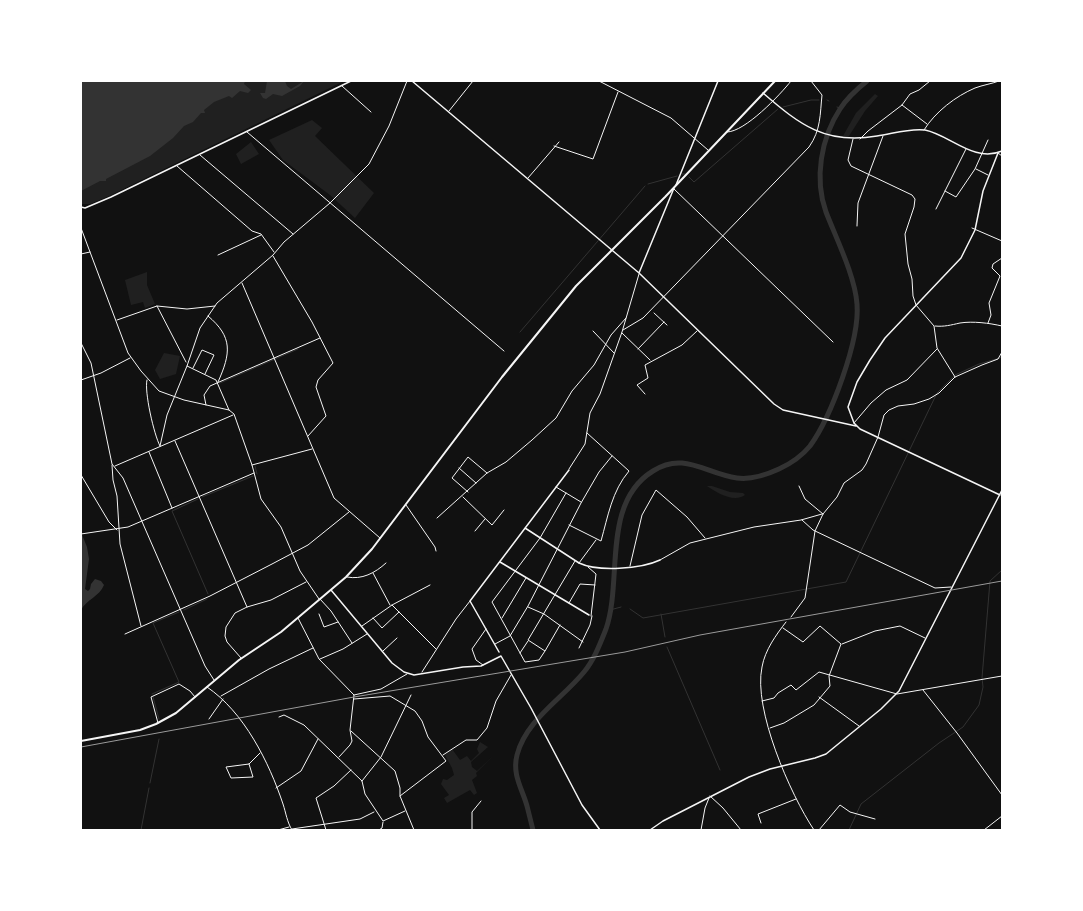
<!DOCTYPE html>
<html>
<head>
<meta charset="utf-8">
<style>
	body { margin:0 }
	#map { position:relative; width:1083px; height:911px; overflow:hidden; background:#111; font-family:"Golos Text",sans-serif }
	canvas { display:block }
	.frame { position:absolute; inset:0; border:82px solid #fff; pointer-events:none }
</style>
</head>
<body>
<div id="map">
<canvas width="1083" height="911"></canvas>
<div class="frame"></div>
</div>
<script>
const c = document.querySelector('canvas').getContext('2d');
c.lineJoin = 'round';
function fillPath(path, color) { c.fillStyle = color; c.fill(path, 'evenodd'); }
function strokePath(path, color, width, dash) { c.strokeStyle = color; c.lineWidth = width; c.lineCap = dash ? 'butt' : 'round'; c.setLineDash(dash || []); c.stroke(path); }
fillPath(new Path2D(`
	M81 81H344L109 196 90 204H81Z
	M875 94 878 96 865 111 849 136H843L856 113Z
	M312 120 322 128 315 136 374 193 355 218 330 195 283 160 269 140Z
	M251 142 259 154 241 164 236 154Z
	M147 272V285L155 304 145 308 143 302 131 305 125 280Z
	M164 353 180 356 176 374 160 379 155 370Z
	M707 486H712L730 492 743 493 745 495C734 503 717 493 707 486Z
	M480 742 488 747 471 762 472 767 477 771 493 756 476 773 477 776 472 780 477 793 474 795 470 790 447 803 444 798 449 795 441 784 443 779 447 780 454 775 452 768 445 755 452 749 460 760 467 756 471 761 479 753 477 749Z`), '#202020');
fillPath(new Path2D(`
	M81 81H245L244 84 251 90 248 93 240 91 232 98 229 96 214 102 204 110 205 113H201L193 122 184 126 173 138 150 156 106 179V181H100L81 191Z
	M267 81H285L287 86 291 89 304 81 300 86 282 96 273 94 266 99 263 98 260 93H265Z
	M81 532 87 547 89 559 85 589 88 591 90 589 91 584 95 579 101 581 104 585C100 596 86 600 81 610Z`), '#333');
strokePath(new Path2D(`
	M827 100 829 101
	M783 107 811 100H819
	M837 107 840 108
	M682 174H685
	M689 177 694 182 778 109
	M648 184 677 176
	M520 332 645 186
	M220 383 298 349
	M255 466 257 474
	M202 497 253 476
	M198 499 172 511 208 594
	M630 609 643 618 846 582 937 393 955 375 979 364 1000 358 1002 354
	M184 610 207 599
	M610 610 621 607
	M661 614 665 637
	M667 647 720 770
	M152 694 179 682 153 623 179 612
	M153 697 159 719
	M150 783 159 739
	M141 830 149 788
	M849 830 861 804 939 743 963 727 979 705 983 687 982 678 990 581 1002 570`), '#333', 1);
strokePath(new Path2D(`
	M533 830C531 822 529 814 527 806 522 788 512 775 517 755 526 720 562 699 584 672 594 660 600 644 606 629 623 580 601 503 653 471 684 451 706 474 737 478 752 480 766 475 779 469 792 463 801 457 810 446 831 417 860 340 857 304 855 276 836 238 826 212 814 179 821 138 840 109 847 98 857 89 867 81`), '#333', 5);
strokePath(new Path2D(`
	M599 81 671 118 708 150
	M342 86 371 112
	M902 105 927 124
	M449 111 473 81
	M924 130C935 112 956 96 975 88 983 85 991 84 999 81
	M247 132 504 351
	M727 132C745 132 780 95 791 81
	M853 139 848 160 851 166 912 195 915 199 914 207 905 234 908 264 912 279 913 296 916 305 934 326 937 348 955 377
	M860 139 868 131 902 105 910 94 919 90 930 81
	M554 146 593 159 618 92
	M998 153 1002 156
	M200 155 293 234
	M177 166 252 231 261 234 274 252
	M976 169 988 175
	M528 178 559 142
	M674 189 833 342
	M945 191 956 197 975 169 988 140
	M936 209 966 149
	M857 226 858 203 883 136
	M81 228 128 353 141 371 159 391 184 400 229 410 234 414 252 465 261 499 281 527 300 571 319 599
	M972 228 1002 241
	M81 254 90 252
	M218 255 261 235
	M273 256 312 322 333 363 318 380 316 387 326 416 308 436
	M242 283 334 498 380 538
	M157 306 186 362
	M654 313 667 325
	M208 316C233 337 231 353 218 382
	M117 320 157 306 187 309 215 306
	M988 323 991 315 989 303 1000 276 992 268 993 264 1002 258
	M935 326C944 327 951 325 960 323 973 321 989 323 1002 326
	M623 330 643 318 809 147C821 130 820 114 822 95L811 81
	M593 331 614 353
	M622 333 650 360
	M81 343 91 363 112 464 123 478 205 666 214 680
	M638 349 664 322
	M193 368 202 350 214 355 205 374
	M81 380 101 373 130 358
	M147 380C144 391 154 435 160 446
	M645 394 637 385 648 378 645 365 682 345 697 331
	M206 405 204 395 210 386 320 338
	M229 410 216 380 187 366 200 328 217 303 273 255 284 242 330 203 369 164 389 126 407 81
	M854 423 871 403 886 390 907 380 937 349
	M175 441 247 607
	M160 446 167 415 187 366
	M149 452 172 508
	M112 465 113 480 117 496 120 544 141 626
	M252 465 312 449
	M115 466 233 415
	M459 468 476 483
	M569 469 585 444 590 413 600 394 622 332 639 274
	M81 475 109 522 117 530
	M799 486 805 499 823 514
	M556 487 581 502
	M468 492 452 478 468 457 487 473
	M463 497 492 525 504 510
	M406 505 435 547 436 551
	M437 518 487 473 506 462 532 440 556 418 572 391 594 365 611 335 626 318
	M802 520 813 530 935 588 951 587
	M569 525 601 541C608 516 612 491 629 471L587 433
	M475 531 485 519
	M81 534 128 527 254 473
	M660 560 690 543 754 527 801 520 822 514
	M579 563 596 540
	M630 566 642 515 656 490 687 517 705 538
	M588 567 596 574 591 616
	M373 573 390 605
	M347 577C362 580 375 573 386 563
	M320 599 331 611 352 643
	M569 603 580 584 595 585
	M392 605 436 649
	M528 607 544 614 583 642
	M319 614 324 627 338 622
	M791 617 805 598 815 531 823 514 837 497 844 483 862 470 866 464 878 437 884 415 889 410 898 406 914 404 929 399 939 393 955 377 982 365 998 359 1002 352
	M298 618 319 659 354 695 350 730 352 741 350 745 339 757
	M373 618 382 628 399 612
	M502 618 526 578
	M786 622C776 635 765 650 762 667 753 709 790 794 814 830
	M560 625 545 651 528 640 575 561
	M362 626 392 605 430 585
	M125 634 210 596 272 564 308 545 349 512
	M495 644 510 636 528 606 581 503 599 472 612 456
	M842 644 875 631 900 626 925 638
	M579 648 590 625 592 616
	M383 651 397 638
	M545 651 539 660 525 662 492 602 540 538 566 493
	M520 653 528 641
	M241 658 227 642 225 636 226 627 235 613 247 607 271 600 306 582
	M320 659 343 649 367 634
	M483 665 476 660 472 649 486 629
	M422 672 456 619 470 601
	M207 687C244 712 269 762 283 804 286 813 287 822 292 830
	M923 690 957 733 1002 795
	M354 695 381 689 407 674
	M221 696 269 669 313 648
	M819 697 859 726
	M354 699 390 696 415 711 422 721 428 737 446 761 400 796
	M762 701 774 698 778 693 791 685 796 690 819 672 897 694 1002 676
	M279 717 284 715 304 725 362 781 365 794 383 821 405 811
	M209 719 223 699
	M158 723 151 697 179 684 190 691 195 697
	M770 728 784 723 814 705 830 686 829 676 841 644 820 626 803 642 783 628
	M351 731 395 771 400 788V796L414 830
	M443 755 466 740H477L487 728 496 701 511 675
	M249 764 253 777 231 778 226 767 249 764 260 753
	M362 781 381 757 411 695
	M276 788 301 771 318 739
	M710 796 723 808 741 830
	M761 823 758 814 796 799
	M292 829 360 819 374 812
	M278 830 289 827
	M326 830 316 798 334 786 351 770
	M379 830 382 828 383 822
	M472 830V812L481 801
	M701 830 705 808 709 798
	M819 830 840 805 850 812 875 819
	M984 830 1002 816`), '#f5f5f5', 1);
strokePath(new Path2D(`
	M412 81 639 273 774 404 783 410 856 426
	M998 153 983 191 975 230 961 258 885 338 870 360 857 382 848 407 854 423 860 429 1000 495
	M676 185 718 81
	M81 207 85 208 111 197 351 81
	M639 273 674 188
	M525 528 579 563C598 572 641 569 660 560
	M500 562 589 615
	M499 652 470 601 569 470
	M650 830 663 821 749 777 770 769 815 758 826 754 881 709 899 691 1002 490`), '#f5f5f5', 1.5);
strokePath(new Path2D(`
	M763 93C800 125 826 145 877 136 892 134 909 128 925 130 950 135 974 163 1002 151
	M331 590 392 663 404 672 414 675 463 667 481 666 501 656 531 708 582 805 600 830`), '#f5f5f5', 1.5);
strokePath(new Path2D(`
	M81 741 140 730 156 724 176 713 239 660 281 632 346 577 372 549 502 377 576 286 665 197 775 81`), '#f5f5f5', 2);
strokePath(new Path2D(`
	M81 747 354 697 625 652 700 635 1002 581`), '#9a9a9a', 1);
</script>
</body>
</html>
